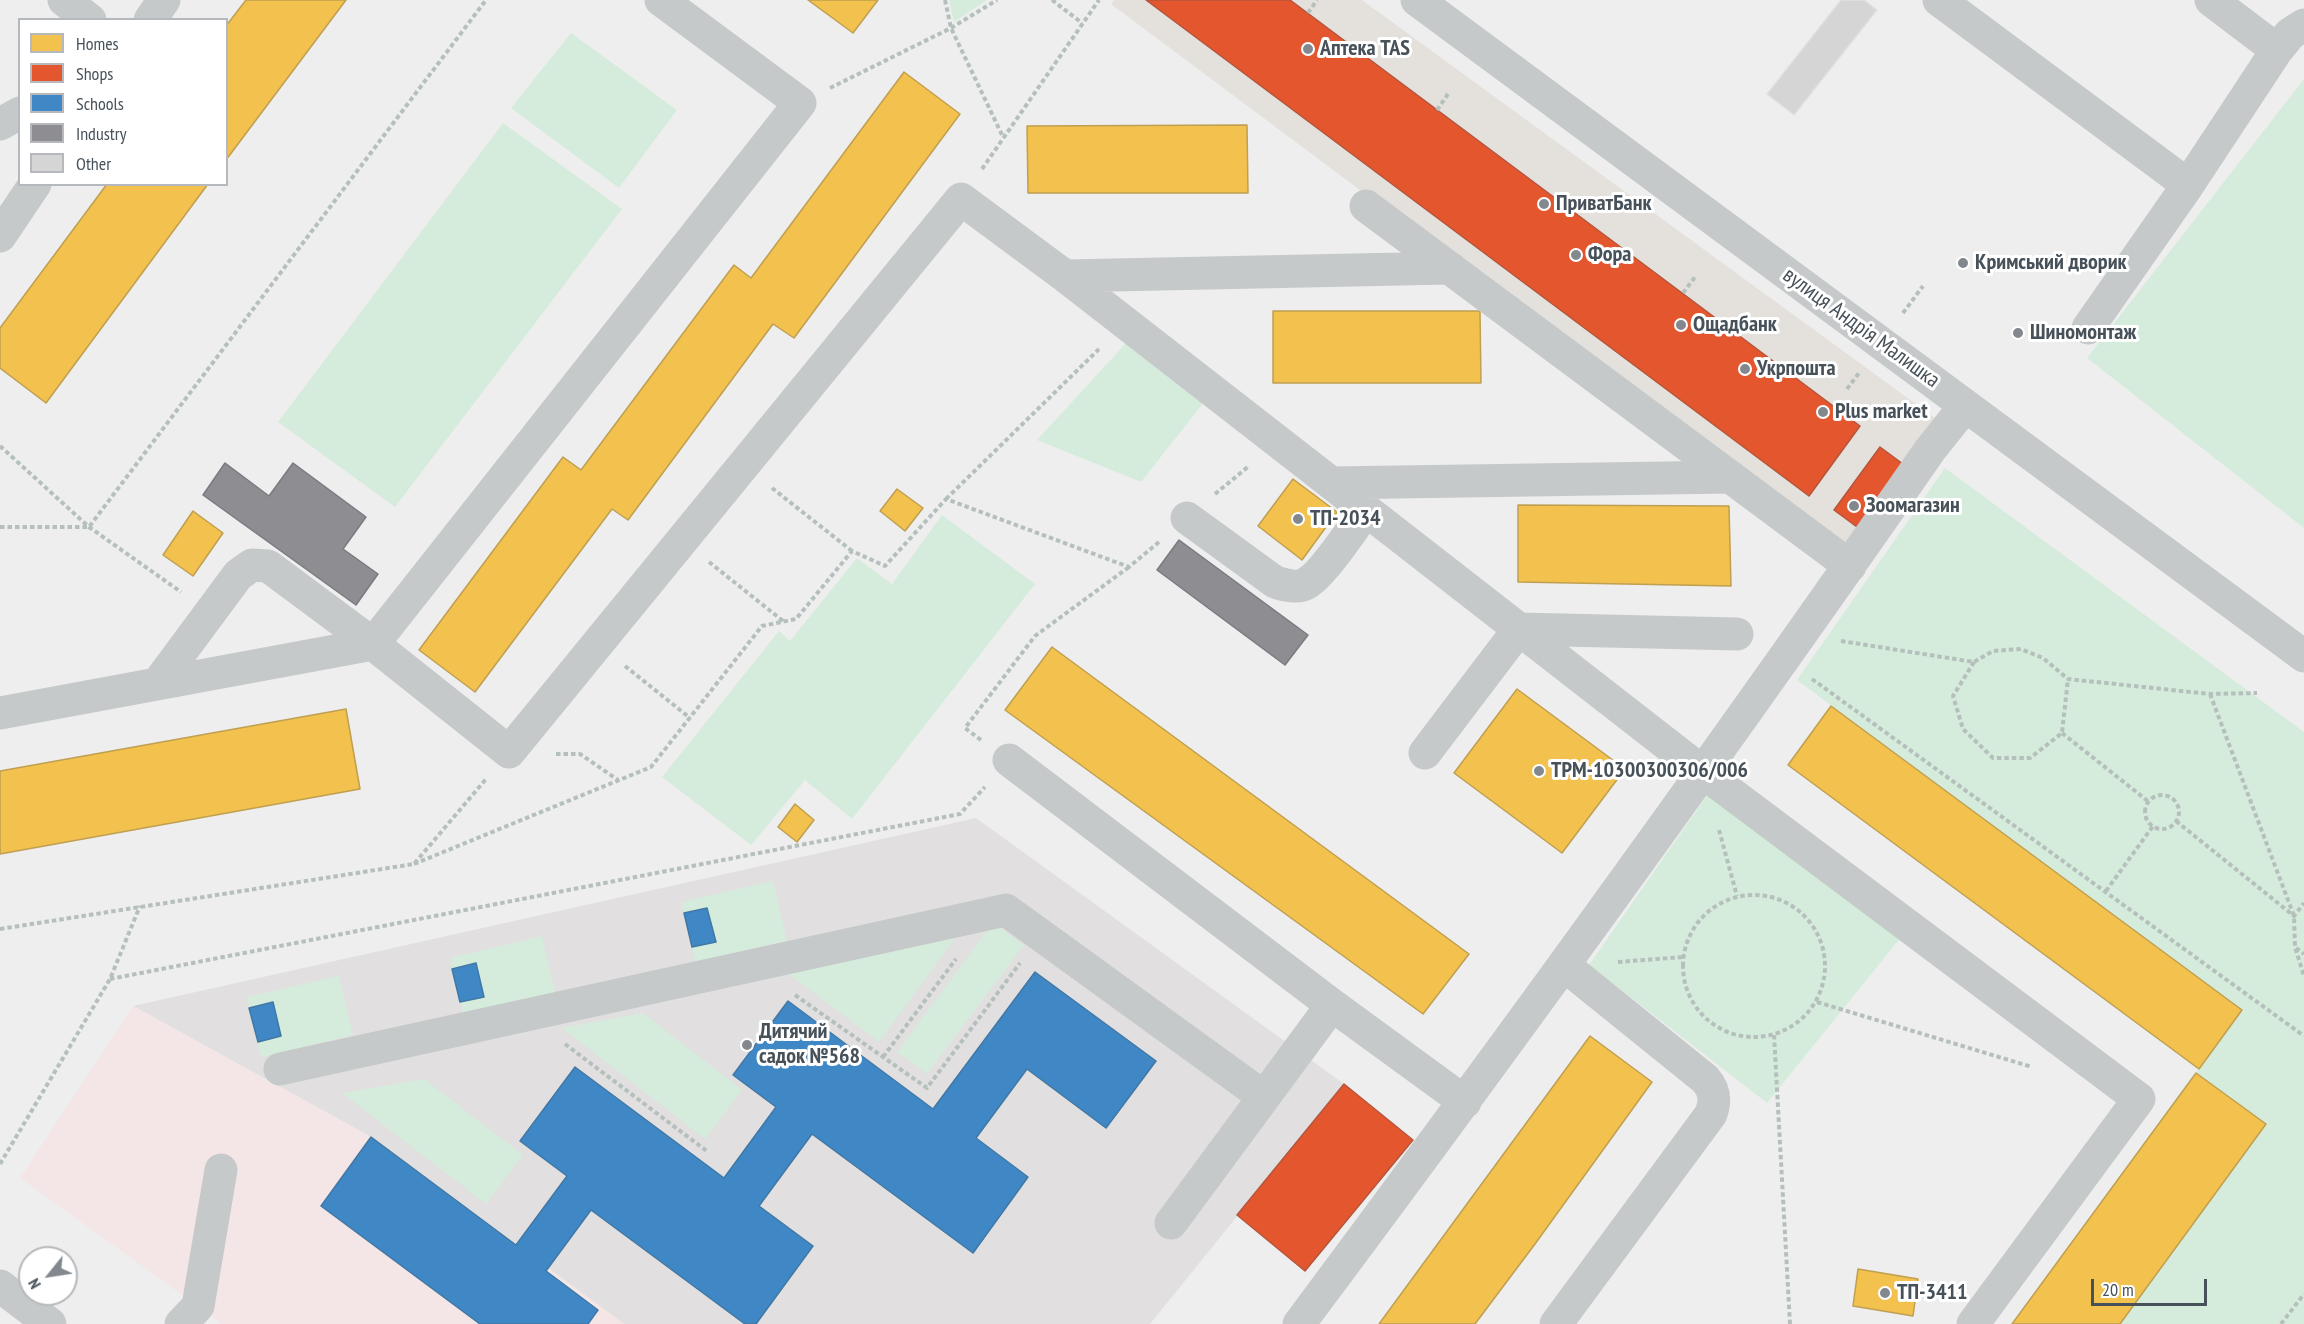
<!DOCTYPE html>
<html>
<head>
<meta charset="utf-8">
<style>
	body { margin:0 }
	#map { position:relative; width:2304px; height:1324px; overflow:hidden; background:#efeeee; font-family:"PT Sans Narrow",sans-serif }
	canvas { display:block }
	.legend { position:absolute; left:18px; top:18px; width:210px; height:168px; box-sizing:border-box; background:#fff; border:2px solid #b5b9bd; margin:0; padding:8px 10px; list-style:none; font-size:18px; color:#475159 }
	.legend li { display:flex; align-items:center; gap:12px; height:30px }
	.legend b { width:30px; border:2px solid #b5b9bd }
	.north { position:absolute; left:18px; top:1246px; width:60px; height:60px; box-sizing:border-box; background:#fff; border:2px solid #b5b9bd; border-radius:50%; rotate:240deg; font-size:16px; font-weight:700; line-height:24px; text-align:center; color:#475159 }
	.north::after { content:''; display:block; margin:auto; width:21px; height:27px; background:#82888d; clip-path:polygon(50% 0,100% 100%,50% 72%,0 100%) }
	.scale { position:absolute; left:2091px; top:1279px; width:116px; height:27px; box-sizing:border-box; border:3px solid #475159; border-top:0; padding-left:8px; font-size:18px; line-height:21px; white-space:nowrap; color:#475159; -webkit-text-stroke:4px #fff; paint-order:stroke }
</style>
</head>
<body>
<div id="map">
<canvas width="2304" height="1324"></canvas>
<ul class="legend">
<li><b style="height:16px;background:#f2c14e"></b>Homes</li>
<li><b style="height:16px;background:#e4572e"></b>Shops</li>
<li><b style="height:16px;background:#3f88c5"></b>Schools</li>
<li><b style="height:16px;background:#8d8d92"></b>Industry</li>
<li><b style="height:16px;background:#d5d5d6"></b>Other</li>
</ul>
<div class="north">N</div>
<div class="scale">20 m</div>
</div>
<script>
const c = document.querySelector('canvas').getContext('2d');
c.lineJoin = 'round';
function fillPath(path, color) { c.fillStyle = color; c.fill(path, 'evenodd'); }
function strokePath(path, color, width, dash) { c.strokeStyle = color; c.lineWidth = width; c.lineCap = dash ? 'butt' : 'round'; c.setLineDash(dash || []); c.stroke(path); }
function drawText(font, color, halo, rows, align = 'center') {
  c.font = font + ' "PT Sans Narrow",sans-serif'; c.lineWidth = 6; c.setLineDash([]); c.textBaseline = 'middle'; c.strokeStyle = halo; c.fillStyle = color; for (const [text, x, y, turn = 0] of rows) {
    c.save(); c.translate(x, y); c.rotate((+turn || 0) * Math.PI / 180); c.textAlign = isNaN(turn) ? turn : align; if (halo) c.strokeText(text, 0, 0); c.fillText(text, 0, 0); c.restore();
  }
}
fillPath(new Path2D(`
	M1114 0H1362L1957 434 1859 563 1111 4Z`), '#e4e1dc');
fillPath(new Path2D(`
	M976 818 1344 1084 1150 1324H624L371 1137 133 1006Z`), '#e1dfdf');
fillPath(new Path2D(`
	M133 1006 371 1137 624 1324H222L20 1178Z`), '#f4e6e6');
fillPath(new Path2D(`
	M949 0H987L954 22Z
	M571 33 677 110 619 188 511 108Z
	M2304 79V528L2087 358Z
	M503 123 622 209 395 507 278 422Z
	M1126 343 1205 401 1141 482 1037 440Z
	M1945 468 2304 732V1324H2120L2266 1124 2196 1073 2241 1010 1797 680Z
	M942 515 1035 584 852 819 805 780 751 845 662 777 779 631 790 641 857 558 892 584Z
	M1708 794 1902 936 1767 1103 1589 965Z
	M773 881 787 941 695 962 681 902Z
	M993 923 1024 945 927 1074 897 1052Z
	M962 929 879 1042 783 970Z
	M542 936 556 996 464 1018 450 958Z
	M339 976 353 1035 261 1057 247 997Z
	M643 1013 742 1090 705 1139 562 1028Z
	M424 1079 523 1155 486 1204 342 1093Z`), '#d5ecdc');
const homes = new Path2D(`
	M246 0H346L226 160V26Z
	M808 0H878L853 33Z
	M904 72 960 114 794 338 773 324 628 520 612 509 475 692 419 650 563 457 581 470 734 265 751 278Z
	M1247 125 1248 193H1028L1027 126Z
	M107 184H208L46 403 0 368V328Z
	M1273 311H1480L1481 383H1273Z
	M1293 479 1337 512 1302 560 1258 526Z
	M897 489 923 508 905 531 880 511Z
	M1518 505 1729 506 1731 586 1518 582Z
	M193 511 223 533 193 576 163 555Z
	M1052 647 1469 954 1423 1014 1005 710Z
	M1517 689 1625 769 1562 853 1454 773Z
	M1831 706 2242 1010 2199 1069 1788 765Z
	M346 709 360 789 0 854V771Z
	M795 804 814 820 797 842 778 827Z
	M1590 1036 1652 1082 1535 1244 1475 1324H1379Z
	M2196 1073 2266 1124 2120 1324H2012Z
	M1858 1269 1918 1279 1913 1316 1853 1306Z`);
fillPath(homes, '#f2c14e');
strokePath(homes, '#bf9f51', 1.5);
const shops = new Path2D(`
	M1146 0H1290L1860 426 1809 496Z
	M1880 447 1903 464 1857 527 1834 510Z
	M1344 1084 1413 1140 1305 1271 1237 1215Z`);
fillPath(shops, '#e4572e');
strokePath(shops, '#b5553b', 1.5);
const schools = new Path2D(`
	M707 908 716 942 692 947 684 913Z
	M476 963 484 997 460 1002 452 969Z
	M1035 972 1156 1061 1106 1128 1027 1069 976 1138 1028 1177 973 1253 812 1134 759 1206 813 1246 756 1324H745L591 1210 546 1271 598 1310 588 1324H480L321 1206 371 1137 516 1245 567 1176 520 1141 575 1067 724 1178 776 1107 733 1075 788 1001 933 1109Z
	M273 1002 281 1036 258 1042 249 1008Z`);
fillPath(schools, '#3f88c5');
strokePath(schools, '#4178a5', 1.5);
const industry = new Path2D(`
	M225 463 269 496 293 463 366 517 343 549 378 574 356 605 203 495Z
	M1179 540 1308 635 1285 665 1157 570Z`);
fillPath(industry, '#8d8d92');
strokePath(industry, '#787b81', 1.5);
const building = new Path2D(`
	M1841 0H1864L1877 10 1794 115 1767 94Z`);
fillPath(building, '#d5d5d6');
strokePath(building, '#e0e0e1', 1.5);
strokePath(new Path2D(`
	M945 0 951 28 1003 137
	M1052 0 1082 23
	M1308 13 1317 0
	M830 88 951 28 997 0
	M1437 110 1448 94
	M982 169 1099 0
	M1683 293 1695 277
	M1903 313 1923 286
	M1847 389 1859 373
	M0 446 89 527 181 592
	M772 488 852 551
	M1215 494 1249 466
	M946 499 1099 349
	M0 527H89L486 0
	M709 562 783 621
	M1841 641 1974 662 1993 651 2021 649 2043 658 2068 679 2210 694 2257 693
	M1974 662 1953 696 1963 729 1993 758H2030L2062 733 2068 679
	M625 666 690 718
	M1812 679 2304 1036
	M2210 694 2294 916 2295 947 2304 976
	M2062 733 2149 802
	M981 740 965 728 1035 636 1129 567
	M556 754H580L618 780
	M2145 812a17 17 0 1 1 34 0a17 17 0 1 1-34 0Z
	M2176 821 2294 916 2304 903
	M1719 830 1737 896
	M414 864 651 767 762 626 796 619 852 551 885 566 946 499 1129 567 1159 542
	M2106 891 2153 826
	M1683 966a71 71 0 1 1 142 0a71 71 0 1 1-142 0Z
	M0 929 414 864 486 779
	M2296 948 2304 954
	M1618 962 1683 957
	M110 979 960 814 985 787
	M795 995 927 1088 1020 963
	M1817 1002 2032 1067
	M1774 1035 1790 1324
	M565 1044 708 1152
	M883 1057 956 959
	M0 1164 110 979 140 906
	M2281 1324 2304 1294`), '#b5c0bc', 4, [4.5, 3]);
strokePath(new Path2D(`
	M64 0 90 20
	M1417 0 2304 656
	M1939 0 2188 185
	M2211 0 2277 50
	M150 20 164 0
	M0 124 20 113
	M1366 206 1850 566
	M0 236 35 184
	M1065 276 1450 268
	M2088 328 2188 185 2277 50 2290 34 2304 25
	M1331 483 1731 477
	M1187 518 1275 582C1285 585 1298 589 1307 583 1323 574 1354 527 1366 510
	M158 683 238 575 252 565 268 566 373 644 509 752 961 199 1065 276 1704 773 2139 1099 1973 1324
	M0 713 373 644 800 103 661 0
	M1425 753 1519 629 1737 634
	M1009 760 1332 1005 1465 1102
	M280 1069 1006 910 1264 1097
	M1171 1223 1332 1005
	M0 1286 50 1324
	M181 1324 198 1306 221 1170
	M1299 1324C1514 1036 1725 745 1930 450L1965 406
	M1556 1324 1711 1114C1716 1100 1715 1090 1705 1079L1565 966`), '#c6c9ca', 33);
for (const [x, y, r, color] of [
	[1308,49,6,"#82888d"],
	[1544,204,6,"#82888d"],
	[1576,255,6,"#82888d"],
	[1963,263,6,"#82888d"],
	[1681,325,6,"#82888d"],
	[2018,333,6,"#82888d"],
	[1745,369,6,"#82888d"],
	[1823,412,6,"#82888d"],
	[1854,506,6,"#82888d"],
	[1298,519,6,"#82888d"],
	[1539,771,6,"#82888d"],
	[747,1045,6,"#82888d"],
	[1885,1293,6,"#82888d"]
]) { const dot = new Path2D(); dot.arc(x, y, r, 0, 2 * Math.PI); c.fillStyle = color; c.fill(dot); strokePath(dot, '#fff', 2); }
drawText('bold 22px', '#475159', '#fff', [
	["Аптека TAS",1320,49],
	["ПриватБанк",1556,204],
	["Фора",1588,255],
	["Кримський дворик",1975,263],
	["Ощадбанк",1693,325],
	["Шиномонтаж",2030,333],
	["Укрпошта",1757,369],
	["Plus market",1835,412],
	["Зоомагазин",1866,506],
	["ТП-2034",1310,519],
	["ТРМ-10300300306/006",1551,771],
	["Дитячий",759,1032],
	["садок №568",759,1057],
	["ТП-3411",1897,1293]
], 'left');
drawText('22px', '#475159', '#fff', [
	["вулиця Андрія Малишка",1861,328,36]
]);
</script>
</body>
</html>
